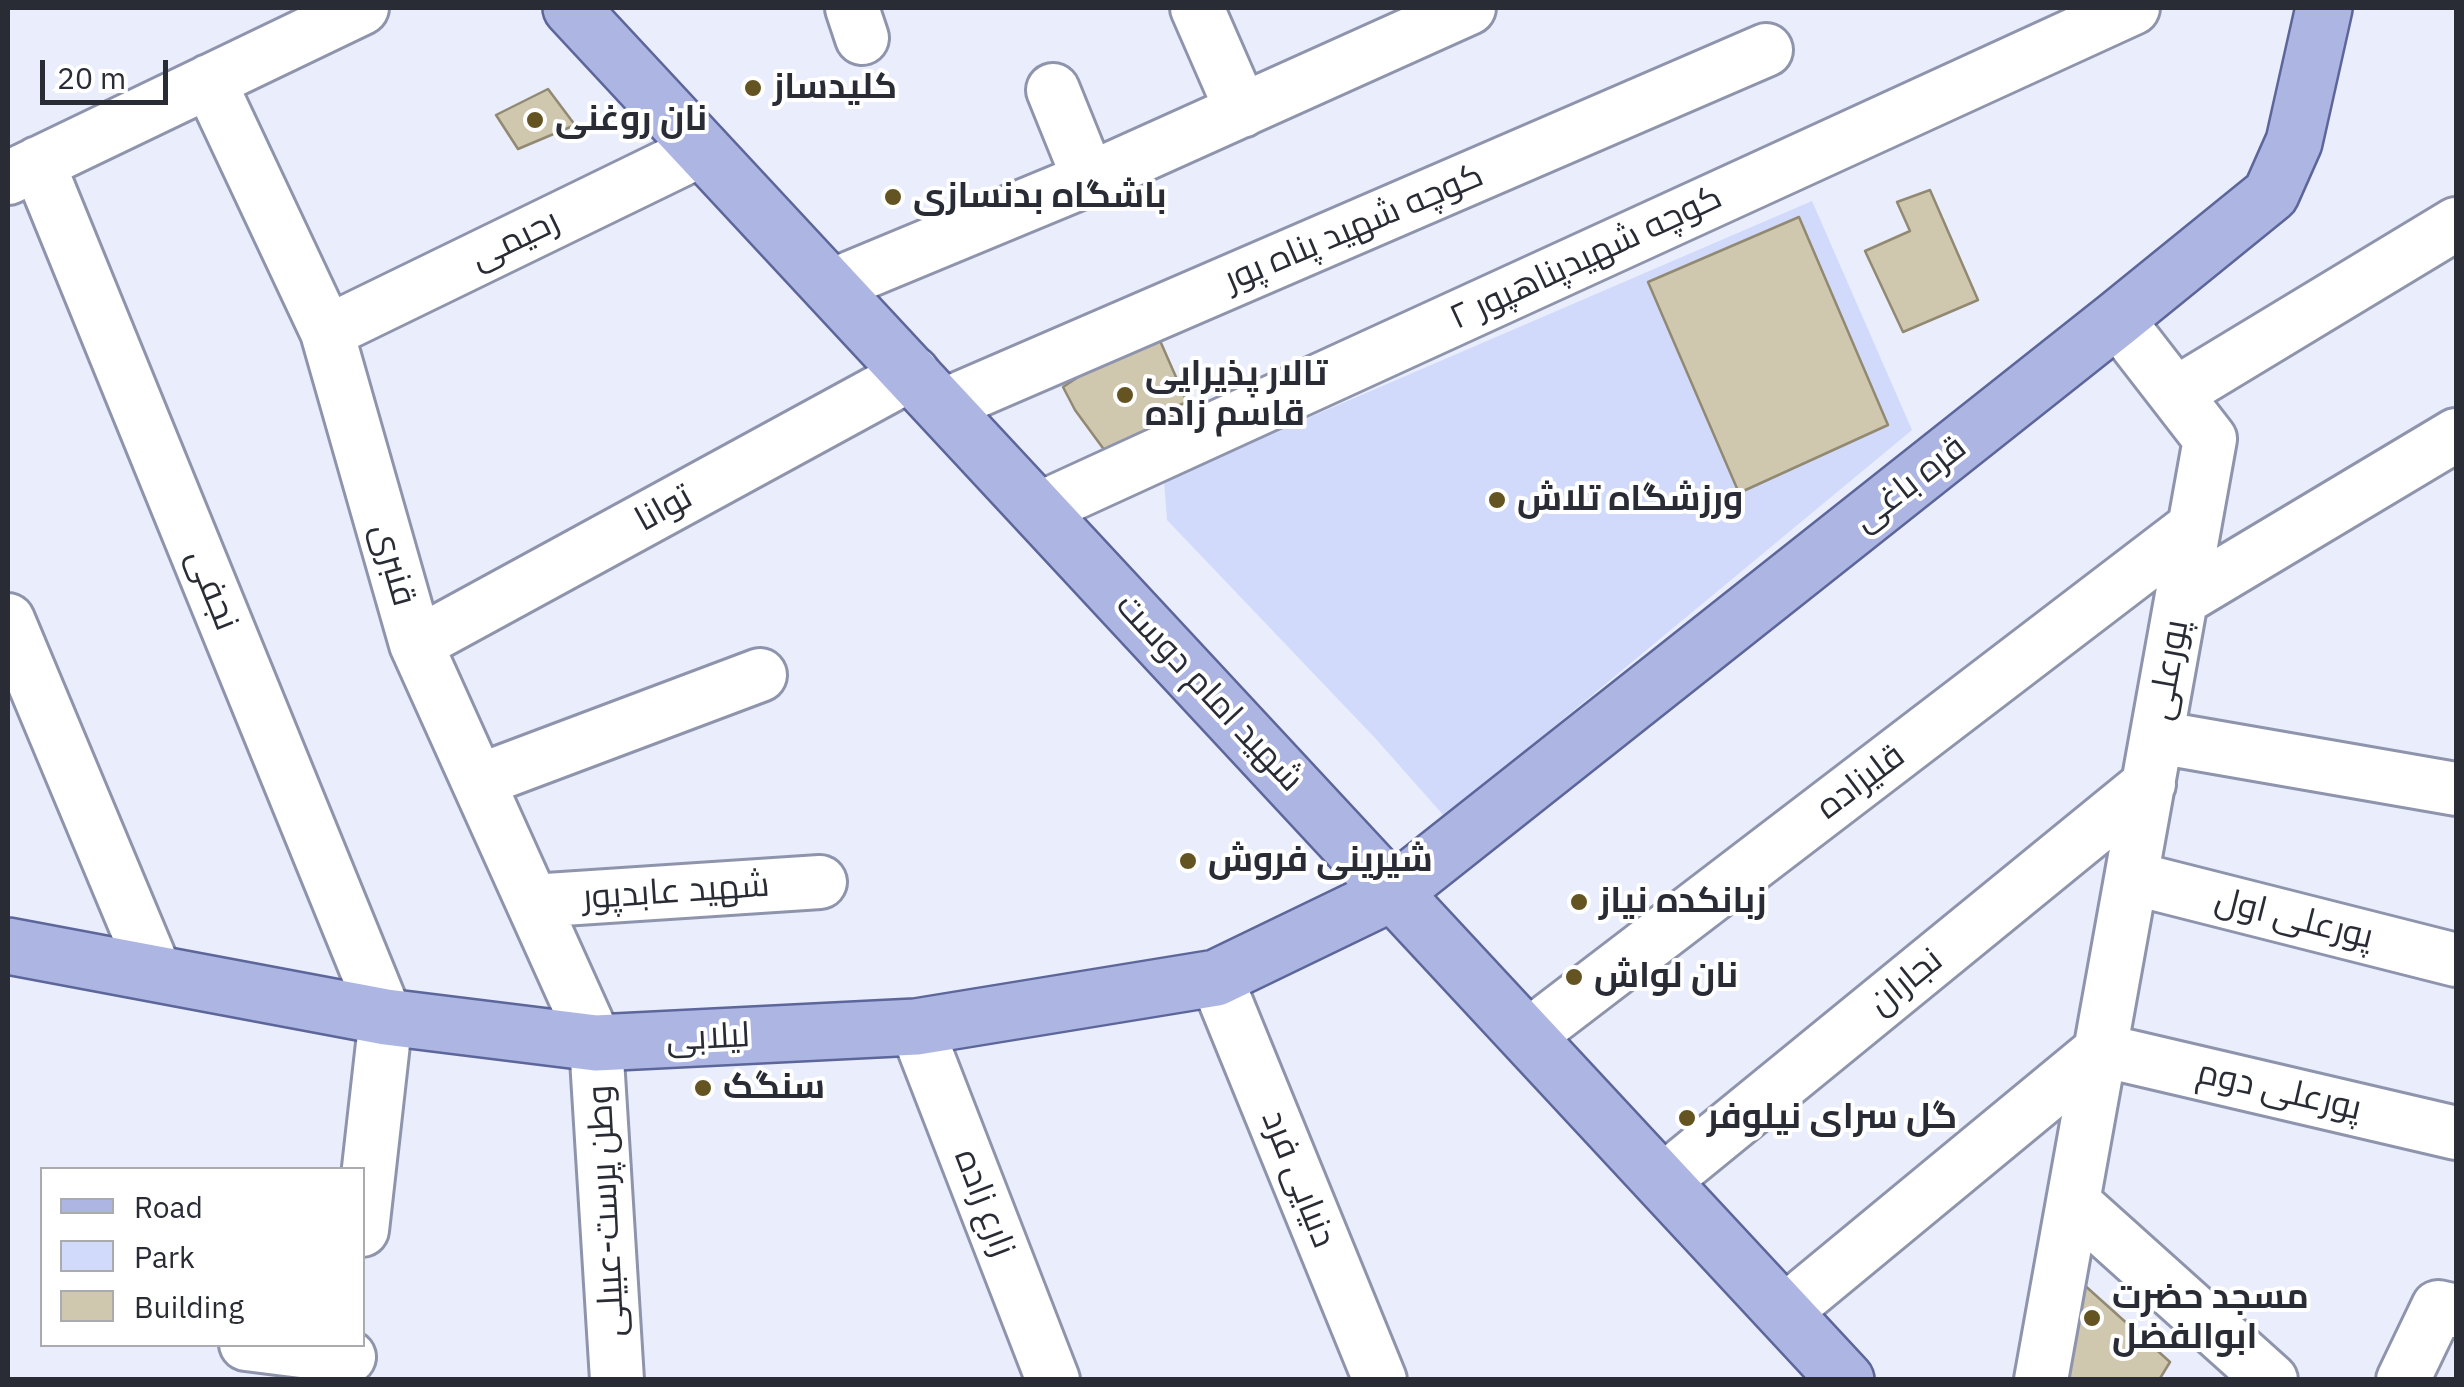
<!DOCTYPE html>
<html>
<head>
<meta charset="utf-8">
<style>
	body { margin:0 }
	#map { position:relative; width:2464px; height:1387px; overflow:hidden; background:#e9edfc; font-family:"IBM Plex Sans",sans-serif }
	canvas { display:block }
	.frame { position:absolute; inset:0; border:10px solid #292c35; pointer-events:none }
	.legend { position:absolute; left:40px; top:1167px; width:325px; height:180px; box-sizing:border-box; background:#fff; border:2px solid #a9abae; margin:0; padding:12px 18px; list-style:none; font-size:30px; color:#292c35 }
	.legend li { display:flex; align-items:center; gap:20px; height:50px }
	.legend b { width:50px; border:2px solid #a9abae }
	.scale { position:absolute; left:40px; top:60px; width:128px; height:45px; box-sizing:border-box; border:5px solid #292c35; border-top:0; padding-left:12px; font-size:30px; line-height:35px; white-space:nowrap; color:#292c35; -webkit-text-stroke:8px #fff; paint-order:stroke }
</style>
</head>
<body>
<div id="map">
<canvas width="2464" height="1387"></canvas>
<div class="frame"></div>
<ul class="legend">
<li><b style="height:12px;background:#adb6e3"></b>Road</li>
<li><b style="height:28px;background:#d1dafb"></b>Park</li>
<li><b style="height:28px;background:#cfc7ae"></b>Building</li>
</ul>
<div class="scale">20 m</div>
</div>
<script>
const c = document.querySelector('canvas').getContext('2d');
c.lineJoin = 'round';
function fillPath(path, color) { c.fillStyle = color; c.fill(path, 'evenodd'); }
function strokePath(path, color, width, dash) { c.strokeStyle = color; c.lineWidth = width; c.lineCap = dash ? 'butt' : 'round'; c.setLineDash(dash || []); c.stroke(path); }
function drawText(font, color, halo, rows, align = 'center') {
  c.font = font + ' "IBM Plex Sans",Cairo,sans-serif'; c.lineWidth = 8; c.setLineDash([]); c.textBaseline = 'middle'; c.strokeStyle = halo; c.fillStyle = color; for (const [text, x, y, turn = 0] of rows) {
    c.save(); c.translate(x, y); c.rotate((+turn || 0) * Math.PI / 180); c.textAlign = isNaN(turn) ? turn : align; if (halo) c.strokeText(text, 0, 0); c.fillText(text, 0, 0); c.restore();
  }
}
fillPath(new Path2D(`
	M1812 201 1912 430 1445 817 1376 739 1167 520 1164 480Z`), '#d1dafb');
const building = new Path2D(`
	M548 89 575 125 518 149 496 115Z
	M1930 190 1978 300 1903 332 1865 251 1910 231 1897 202Z
	M1799 217 1888 425 1739 493 1648 282Z
	M1154 327 1187 402 1168 410 1174 419 1108 455 1075 410 1063 387Z
	M2072 1274 2170 1362 2159 1380H2052Z`);
fillPath(building, '#cfc7ae');
strokePath(building, '#918972', 2.5);
const minor = new Path2D(`
	M852 8 862 38
	M1197 8 1242 111
	M209 81 327 332 416 644 596 1043 617 1380
	M1053 90 1089 179
	M38 163 386 1017 362 1230
	M8 178 362 8
	M831 286 1089 179 1469 8
	M327 332 703 149
	M2175 394 2456 224
	M942 406 1766 50
	M1039 509 2133 8
	M2182 599 2456 435
	M8 620 156 974
	M416 644 913 373
	M2157 737 2456 789
	M478 781 760 675
	M2132 878 2456 960
	M532 901 820 882
	M1216 978 1380 1380
	M916 1027 1053 1380
	M1528 1036 2194 527
	M1663 1181 2149 784
	M2074 1203 2271 1380
	M1784 1312 2101 1050 2456 1133
	M246 1344 349 1357
	M2041 1380 2210 439 2117 319
	M2403 1380 2438 1307 2456 1311`);
const major = new Path2D(`
	M571 8 1846 1380
	M8 946 386 1017 596 1043 916 1027 1216 978 1394 892 2117 319 2271 194 2294 142 2324 8`);
strokePath(minor, '#8e94ac', 58);
strokePath(major, '#5c669a', 60);
strokePath(minor, '#fff', 52);
strokePath(major, '#adb6e3', 55);
for (const [x, y, r, color] of [
	[753,88,10,"#645422"],
	[535,120,10,"#645422"],
	[893,197,10,"#645422"],
	[1125,395,10,"#645422"],
	[1497,500,10,"#645422"],
	[1188,861,10,"#645422"],
	[1579,902,10,"#645422"],
	[1574,977,10,"#645422"],
	[703,1088,10,"#645422"],
	[1687,1118,10,"#645422"],
	[2092,1318,10,"#645422"]
]) { const dot = new Path2D(); dot.arc(x, y, r, 0, 2 * Math.PI); c.fillStyle = color; c.fill(dot); strokePath(dot, '#fff', 4); }
drawText('bold 35px', '#292c35', '#fff', [
	["کلیدساز",773,88],
	["نان روغنی",555,120],
	["باشگاه بدنسازی",913,197],
	["تالار پذیرایی",1145,375],
	["قاسم زاده",1145,415],
	["ورزشگاه تلاش",1517,500],
	["شیرینی فروش",1208,861],
	["زبانکده نیاز",1599,902],
	["نان لواش",1594,977],
	["سنگک",723,1088],
	["گل سرای نیلوفر",1707,1118],
	["مسجد حضرت",2112,1298],
	["ابوالفضل",2112,1338]
], 'left');
drawText('35px', '#292c35', '#fff', [
	["کوچه شهید پناه پور",1354,228,-23],
	["رحیمی",515,240,-26],
	["۲ کوچه شهیدپناهپور",1586,258,-25],
	["قره باغی",1910,484,-38],
	["توانا",664,509,-29],
	["قنبری",393,565,74],
	["نجفی",212,590,68],
	["پورعلی",2169,670,-80],
	["شهید امام دوست",1209,693,47],
	["قلیزاده",1861,782,-37],
	["شهید عابدپور",676,892,-4],
	["پورعلی اول",2294,919,14],
	["نجاران",1906,982,-39],
	["لیلابی",708,1038,-3],
	["پورعلی دوم",2279,1091,13],
	["دنیایی فرد",1298,1179,68],
	["زارع زاده",984,1203,69],
	["وطن پرست-عبیلی",607,1211,-93]
]);
</script>
</body>
</html>
